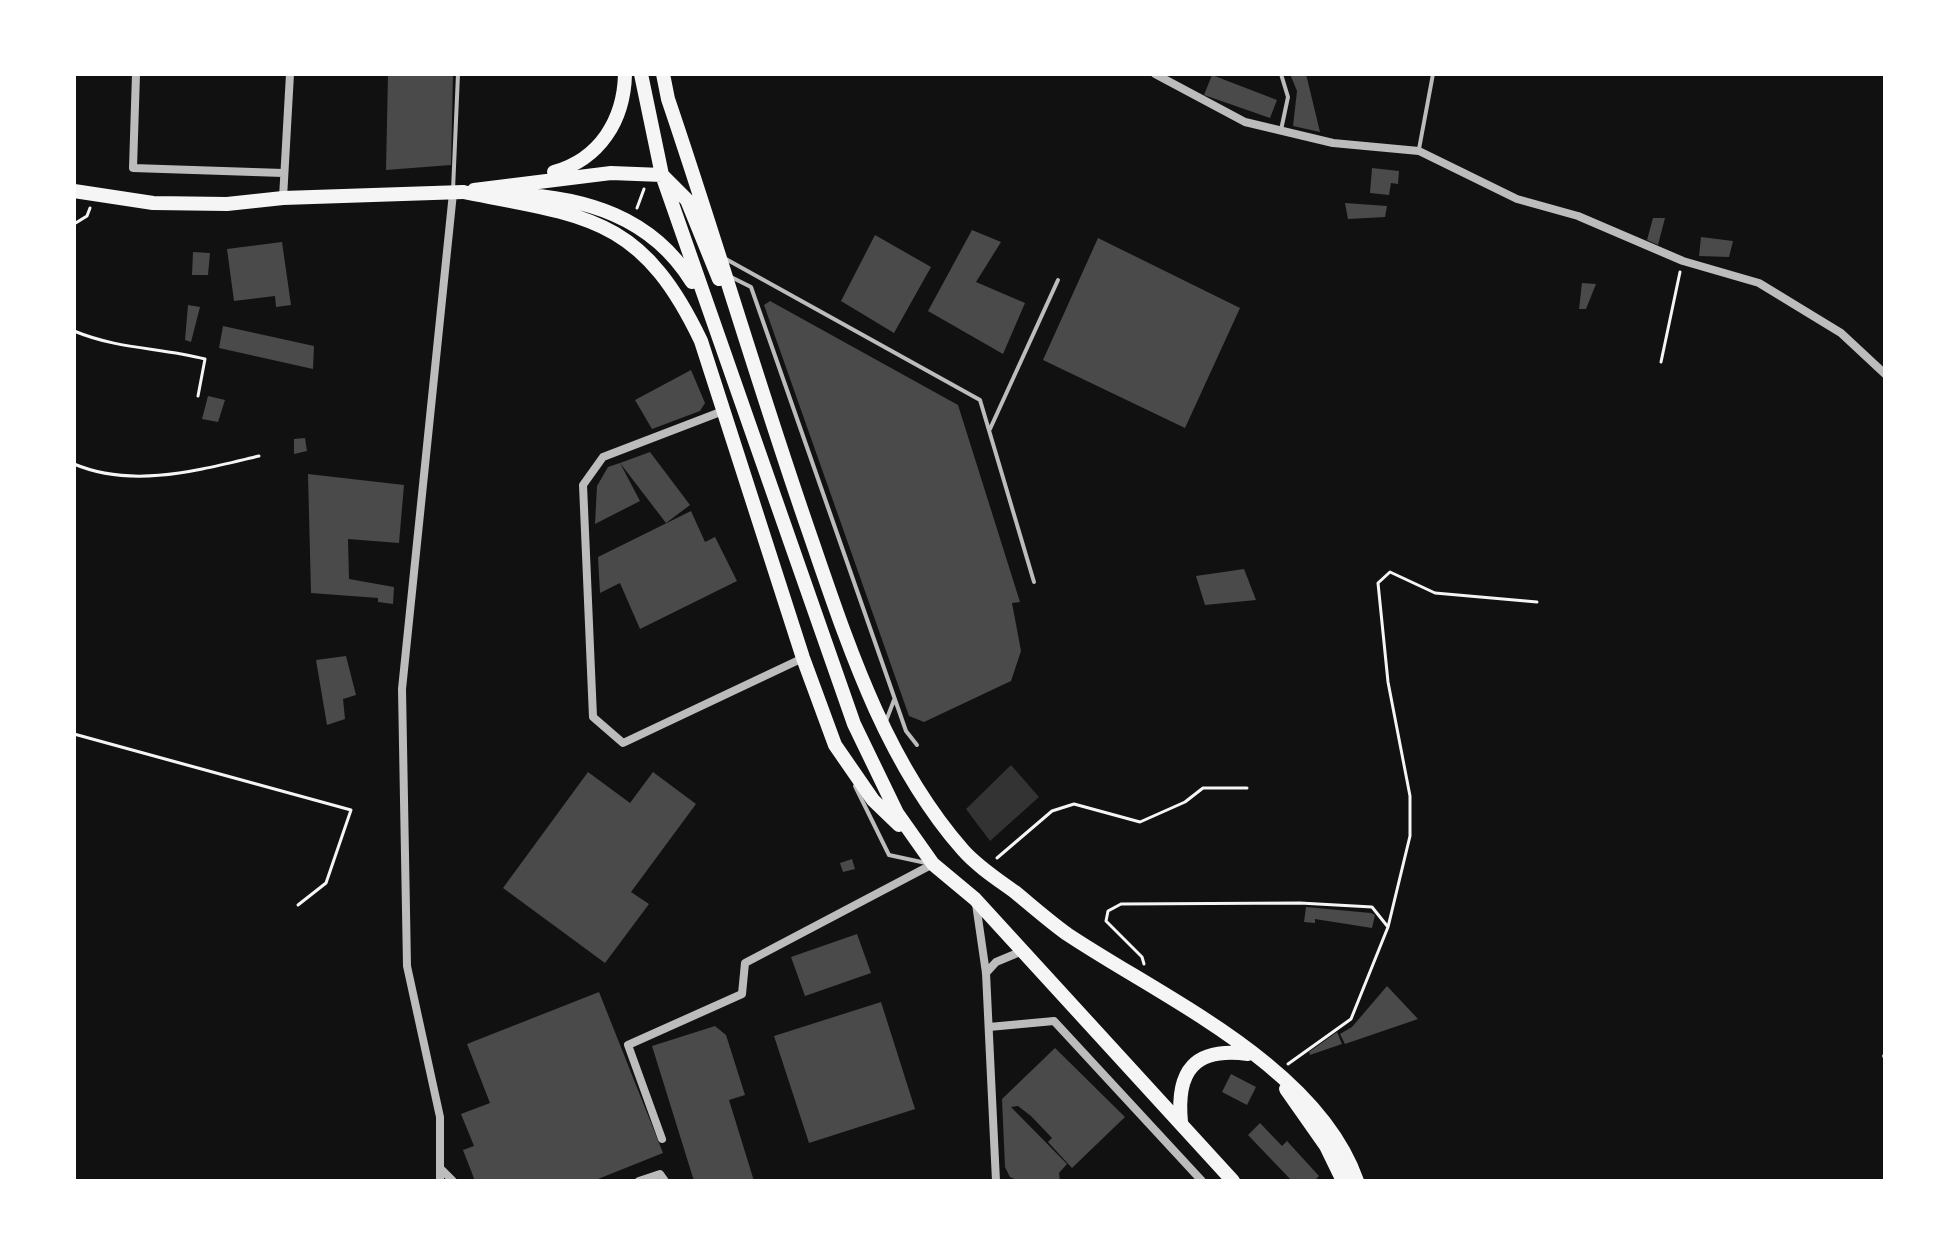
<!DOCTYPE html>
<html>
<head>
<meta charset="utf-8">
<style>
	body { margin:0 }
	#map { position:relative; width:1959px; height:1255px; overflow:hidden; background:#111; font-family:"DejaVu Sans",sans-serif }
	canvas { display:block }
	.frame { position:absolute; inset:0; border:76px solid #fff; pointer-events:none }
</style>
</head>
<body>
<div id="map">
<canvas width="1959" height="1255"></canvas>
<div class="frame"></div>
</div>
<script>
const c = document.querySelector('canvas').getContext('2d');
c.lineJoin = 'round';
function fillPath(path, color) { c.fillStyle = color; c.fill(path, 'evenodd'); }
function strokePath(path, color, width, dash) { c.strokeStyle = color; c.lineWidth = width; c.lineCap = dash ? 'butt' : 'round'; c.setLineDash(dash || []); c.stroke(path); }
fillPath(new Path2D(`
	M1011 765 1039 797 990 841 966 809Z`), '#333');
fillPath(new Path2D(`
	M388 74H453L451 165 386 170Z
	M1290 74H1306L1320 132 1293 126 1297 91Z
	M1212 75 1277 100 1270 118 1204 95Z
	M1372 168 1399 171 1398 184 1391 183 1389 195 1370 193Z
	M1345 203 1387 206 1385 217 1348 219Z
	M1653 218H1665L1658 245 1647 240Z
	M972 230 1001 242 976 282 1025 303 1003 354 928 311Z
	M875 235 931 267 894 333 841 301Z
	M1701 237 1733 241 1729 257 1699 256Z
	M1098 238 1240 308 1185 428 1043 360Z
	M282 242 291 305 276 307 275 296 234 301 227 249Z
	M193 252 210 253 208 275H192Z
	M1582 283 1596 284 1586 309H1579Z
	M770 301 958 405 1020 602 1012 603 1021 651 1011 681 924 722 909 716 764 305Z
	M188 305 200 307 191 342 185 340Z
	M223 326 314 346 313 369 219 348Z
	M691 370 705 403 700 411 652 429 635 400Z
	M208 396 225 400 218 422 202 419Z
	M305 438 307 451 294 454V439Z
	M650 452 690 505 666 523 620 463Z
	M620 463 640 501 595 524 597 486 608 467Z
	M308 474 404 485 399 543 348 539 349 579 394 587 393 604 378 602V598L311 593Z
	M691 511 705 542 715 537 737 581 640 629 620 583 600 593 598 557Z
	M1244 569 1256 600 1205 605 1196 576Z
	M346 656 356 695 343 699 345 719 327 725 316 660Z
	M588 772 630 803 653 772 696 804 631 892 649 904 605 963 503 888Z
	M852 859 855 869 843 872 840 863Z
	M1306 907 1371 913 1375 915 1372 928 1315 919V923L1304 922Z
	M857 934 871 973 805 996 791 957Z
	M1387 986 1418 1019 1345 1044 1340 1034 1352 1027Z
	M599 992 663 1153 593 1181H475L463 1150 474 1146 461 1114 490 1103 467 1044Z
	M881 1002 915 1109 809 1143 774 1036Z
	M715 1026 726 1035 745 1095 729 1100 754 1181H694L652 1046Z
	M1337 1032 1342 1044 1310 1055 1309 1052Z
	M1055 1048 1125 1117 1072 1168 1048 1142 1052 1138 1031 1116 1018 1106 1011 1107 1067 1164 1059 1173 1060 1181H1019L1010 1177 1005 1167 1002 1099Z
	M1231 1074 1256 1087 1247 1105 1222 1092Z
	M1260 1123 1282 1146 1287 1141 1319 1176 1314 1181H1292L1248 1135Z`), '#4a4a4a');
strokePath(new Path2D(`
	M637 208 644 189
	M74 224 87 216 90 208
	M74 331C120 350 159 347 205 359L198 396
	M1661 362 1680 272
	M74 464C133 489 199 470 259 456
	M74 734 351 810 326 883 298 905
	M997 858 1052 811 1074 804 1140 822 1185 802 1203 788H1247
	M1144 964 1142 957 1106 921 1108 911 1121 904 1300 903 1372 907 1388 927
	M1288 1064 1351 1019 1388 927 1410 836V796L1388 682 1378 583 1390 572 1435 593 1537 602`), '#f5f5f5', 3);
strokePath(new Path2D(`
	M1281 74 1288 97 1281 130
	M1419 149 1433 74
	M453 190 458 74
	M724 258 980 400 1034 582
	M731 277 751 287 906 731 917 745
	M990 429 1058 280
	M886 721 894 700
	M855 786 889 855 926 863
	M1884 1056 1885 1057`), '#bcbcbc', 4);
strokePath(new Path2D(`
	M136 74 133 168 283 173
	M1155 74 1245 122 1333 143 1419 151 1517 199 1578 216 1683 261 1759 283 1841 333 1885 374
	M453 193 402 689 407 966 440 1117V1168L453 1181
	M283 198 290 74
	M723 411 603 457 583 485 593 717 623 743 803 658
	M976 904 986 973 996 1181
	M986 973 996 962 1020 952
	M989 1027 1054 1021 1202 1181
	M662 1139 628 1045 742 994 745 963 933 864
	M440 1168V1181
	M639 1181 660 1174 665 1181`), '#bcbcbc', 8);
strokePath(new Path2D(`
	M74 191 153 203 227 204 283 198 463 192`), '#f5f5f5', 14);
strokePath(new Path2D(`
	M641 74 662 175 854 724 897 813 933 864 975 899 1233 1181
	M663 74 668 99C717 243 759 388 809 532 847 642 884 760 963 850 977 866 997 879 1015 892 1032 906 1049 921 1067 934 1163 998 1317 1066 1357 1181
	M554 172C600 159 624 120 625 74
	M474 190 611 173 662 175 687 200 719 279
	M463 192C588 216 642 217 701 341L803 658 835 745 873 800 899 825
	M512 194C585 197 652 217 692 282
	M1286 1089 1326 1146 1343 1181
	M1181 1122C1176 1071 1194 1047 1248 1054`), '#f5f5f5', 14);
</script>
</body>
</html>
